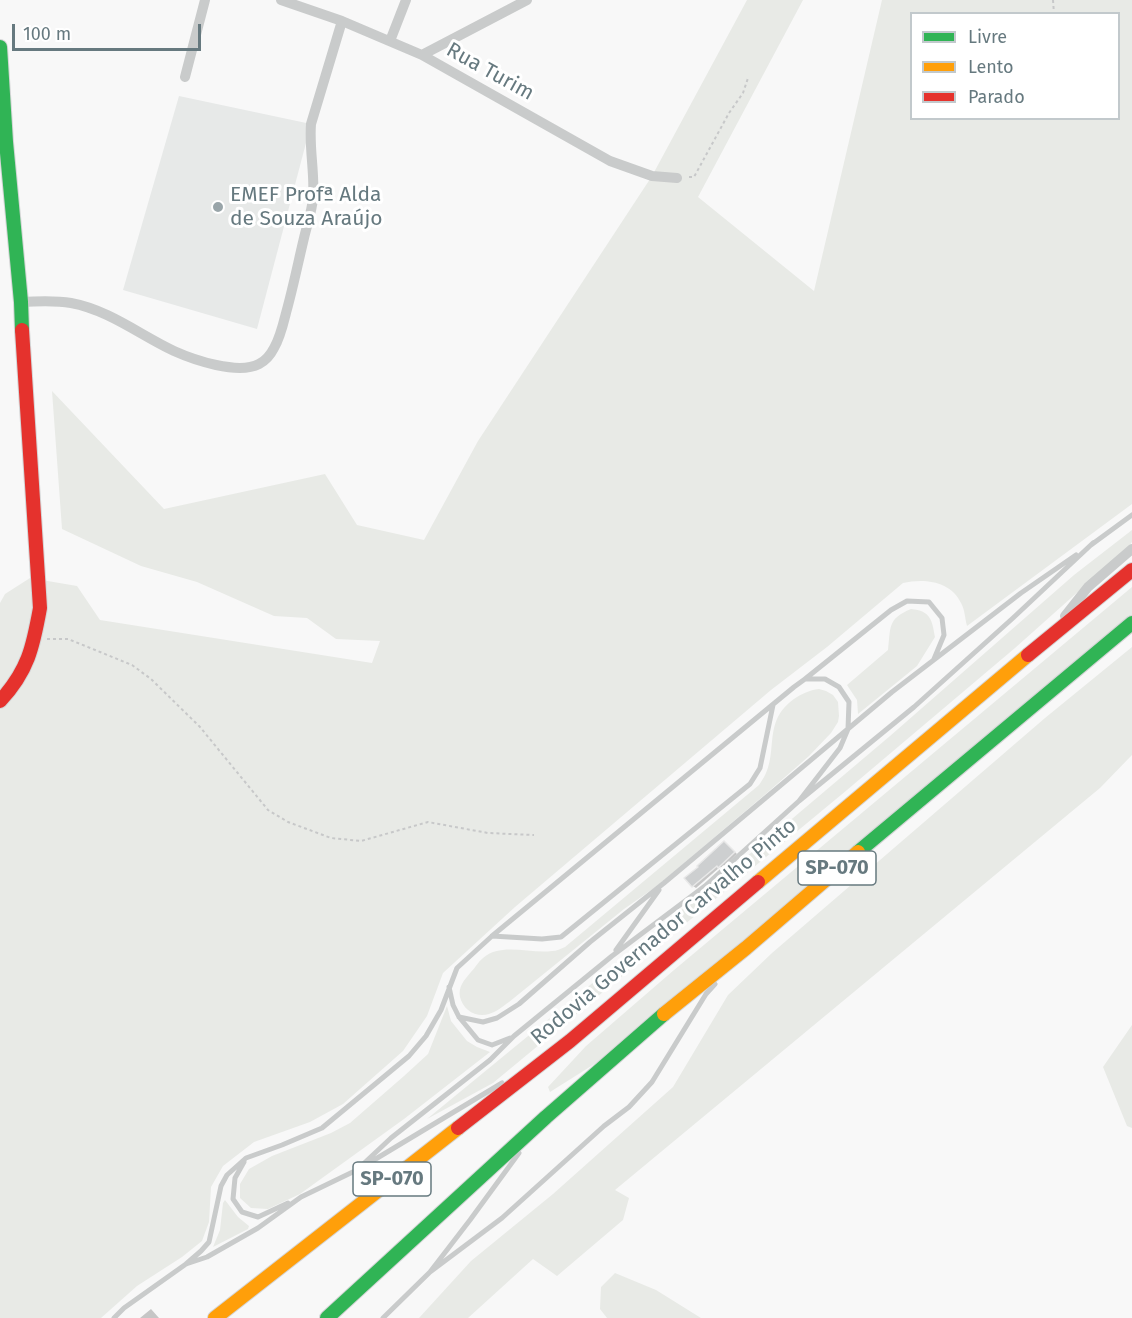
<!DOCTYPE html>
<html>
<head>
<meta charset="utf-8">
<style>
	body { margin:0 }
	#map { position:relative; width:1132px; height:1318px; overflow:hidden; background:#f8f8f8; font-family:"Fira Sans",sans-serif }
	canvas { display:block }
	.legend { position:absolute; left:910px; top:12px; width:210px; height:108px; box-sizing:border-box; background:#fff; border:2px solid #c2c9cc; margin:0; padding:8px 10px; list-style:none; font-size:18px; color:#66797f }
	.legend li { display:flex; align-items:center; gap:12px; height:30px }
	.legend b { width:30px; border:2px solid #c2c9cc }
	.scale { position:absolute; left:12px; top:24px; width:189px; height:27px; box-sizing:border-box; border:3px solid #66797f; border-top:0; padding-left:8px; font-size:18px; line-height:21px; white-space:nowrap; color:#66797f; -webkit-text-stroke:4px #fff; paint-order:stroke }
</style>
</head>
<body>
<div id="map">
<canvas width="1132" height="1318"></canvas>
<ul class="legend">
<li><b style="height:8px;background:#30b455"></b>Livre</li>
<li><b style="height:8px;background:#ff9f0a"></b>Lento</li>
<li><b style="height:8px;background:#e5322d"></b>Parado</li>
</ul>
<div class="scale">100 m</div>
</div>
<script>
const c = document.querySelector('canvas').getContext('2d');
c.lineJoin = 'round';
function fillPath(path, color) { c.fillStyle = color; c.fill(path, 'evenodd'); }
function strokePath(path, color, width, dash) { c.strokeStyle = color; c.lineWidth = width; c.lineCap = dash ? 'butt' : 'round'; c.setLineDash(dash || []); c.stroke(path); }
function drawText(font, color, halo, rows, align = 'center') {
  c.font = font + ' "Fira Sans",sans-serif'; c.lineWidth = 6; c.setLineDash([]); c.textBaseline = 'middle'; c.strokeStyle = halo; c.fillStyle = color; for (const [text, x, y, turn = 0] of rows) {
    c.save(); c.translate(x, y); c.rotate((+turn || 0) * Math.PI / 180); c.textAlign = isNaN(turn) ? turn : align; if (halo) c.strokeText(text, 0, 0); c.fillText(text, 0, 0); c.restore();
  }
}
fillPath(new Path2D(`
	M179 96 311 124 257 329 123 290Z`), '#e7e9e8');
fillPath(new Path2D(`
	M747 0H803L698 197 814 291 882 0H1132V504L967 626C965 619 965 610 961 603 951 581 924 578 903 583L827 647 771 690 515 907 443 973 427 1016 403 1051 343 1104 310 1122 254 1142 223 1166 211 1187 209 1222 202 1241 182 1257 137 1286 101 1318H0V603L5 594 30 578 77 586 100 620 372 663 380 641 336 639 307 618 274 616 197 582 141 566 62 529 52 391 164 509 325 474 357 525 424 540 478 441 652 176ZM912 14H1118V118H912Z
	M1132 530V542L1127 548 1015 648 847 790 493 1083 427 1119 780 829 890 736 1074 575Z
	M1132 587V617L604 1058 550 1092 548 1087 586 1046 674 970Z
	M911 609C931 611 932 620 935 637L917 666 858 714 857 700 847 685 888 650C891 627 887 619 911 609Z
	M1132 647V755L1100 788 615 1190 629 1198 623 1220 557 1276 533 1259 468 1318H419L471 1261 553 1194 673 1087 728 995 772 953 1045 718Z
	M819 689 826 691 833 695 838 702 839 716 838 722 831 733 809 756 768 792 657 886 624 909 509 1002C502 1007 496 1012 489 1014 476 1018 463 1010 460 997 458 987 464 980 471 972 475 968 478 962 483 958 501 942 530 954 552 951 557 951 560 949 565 947L759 785C783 755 758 722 797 697 804 693 810 690 819 689Z
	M447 1006 451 1021 467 1041 477 1047 490 1052 404 1119 300 1194 268 1209 251 1208 240 1198V1184L249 1169 272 1156 331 1133 350 1123 404 1076 428 1054Z
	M1132 1025V1128L1127 1126 1103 1067Z
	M225 1200 238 1217 249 1226 248 1229 213 1247 220 1230 223 1203Z
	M615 1273 656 1290 701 1318H607L600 1309 601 1287Z`), '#e8eae6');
fillPath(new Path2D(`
	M725 842 737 854 722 868 720 867 696 888 693 886Z
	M151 1309 159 1318H140Z`), '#0003');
const building = new Path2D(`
	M724 841 735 852 718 868 717 866 692 887 684 878 698 867 697 866Z`);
fillPath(building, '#cdcfd0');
strokePath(building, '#e8e8e8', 1.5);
const fast = new Path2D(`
	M0 47 6 142 21 302 22 330
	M858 852 1132 623
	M327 1318 546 1117 664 1014`);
const slow = new Path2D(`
	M758 882 1028 655
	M664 1014 746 948 858 852
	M215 1318 458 1128`);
const jam = new Path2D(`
	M1028 655 1132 570
	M0 701C28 671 33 647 40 608L22 330
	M458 1128 570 1041 758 882`);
strokePath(fast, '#d4d5d6', 16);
strokePath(slow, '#d4d5d6', 16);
strokePath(jam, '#d4d5d6', 16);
strokePath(new Path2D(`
	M1053 0 1054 14
	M689 177H694L729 113 743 93 748 78
	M47 639H68L132 665 151 679 200 727 268 810 288 822 331 838 361 841 428 822 488 833 534 835`), '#c7c8c9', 2, [3, 3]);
strokePath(new Path2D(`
	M1091 545 1132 515
	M805 679 891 610 907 601 929 602 942 618 944 635 934 659
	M492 936 542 939 561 937 750 784 760 768 773 705
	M616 950 659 890
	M449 987 453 1005 459 1017 478 1040 492 1045 510 1038
	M459 1017 483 1022 497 1018 519 1004 590 942 664 883 892 692 1021 593 1076 555
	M244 1162 235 1178 233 1199 242 1212 258 1217 288 1203
	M369 1163 502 1083
	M359 1168 391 1138 490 1060 514 1036 612 956 705 886 799 801 914 707 1013 618 1093 543
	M186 1264 201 1251 209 1242 221 1186 227 1175 246 1158 282 1145 322 1128 409 1056 426 1036 441 1010 457 968 492 936 794 687 805 679H825L839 687 849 702 848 729 840 748 799 801
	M430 1272 502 1218 604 1126 629 1107 652 1082 706 994 715 984
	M114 1318 124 1308 186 1264 207 1257 258 1228 301 1197 361 1168
	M383 1318 430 1272 470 1220 519 1153`), '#c9cbcb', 5);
strokePath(new Path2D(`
	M281 0 342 21 422 55 610 161 652 176 677 178
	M390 41 406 0
	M422 55 527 0
	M185 77 205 0
	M21 302C37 301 55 300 71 303 109 310 140 335 174 351 194 360 238 375 259 364 265 361 271 354 274 348 280 338 283 325 286 313 293 288 298 263 304 238 307 225 312 211 313 198 315 173 309 149 311 124L342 21
	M1065 616 1088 587 1132 549`), '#c9cbcb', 10);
strokePath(fast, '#30b455', 14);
strokePath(slow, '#ff9f0a', 14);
strokePath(jam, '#e5322d', 14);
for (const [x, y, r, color] of [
	[218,207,6,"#99a5a9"]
]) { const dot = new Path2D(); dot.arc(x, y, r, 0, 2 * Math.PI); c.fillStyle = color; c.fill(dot); strokePath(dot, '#fff', 2); }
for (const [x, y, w] of [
	[837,868,78],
	[392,1179,78]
]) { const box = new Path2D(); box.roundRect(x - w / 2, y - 17, w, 34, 4.5); c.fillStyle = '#fff'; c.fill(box); strokePath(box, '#66797f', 1.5); }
drawText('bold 20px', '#66797f', null, [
	["SP-070",837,868],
	["SP-070",392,1179]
]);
drawText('21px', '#66797f', '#fff', [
	["Rua Turim",490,72,29],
	["Rodovia Governador Carvalho Pinto",664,932,-40]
]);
drawText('21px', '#66797f', '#fff', [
	["EMEF Profª Alda",230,195],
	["de Souza Araújo",230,219]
], 'left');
</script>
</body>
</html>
